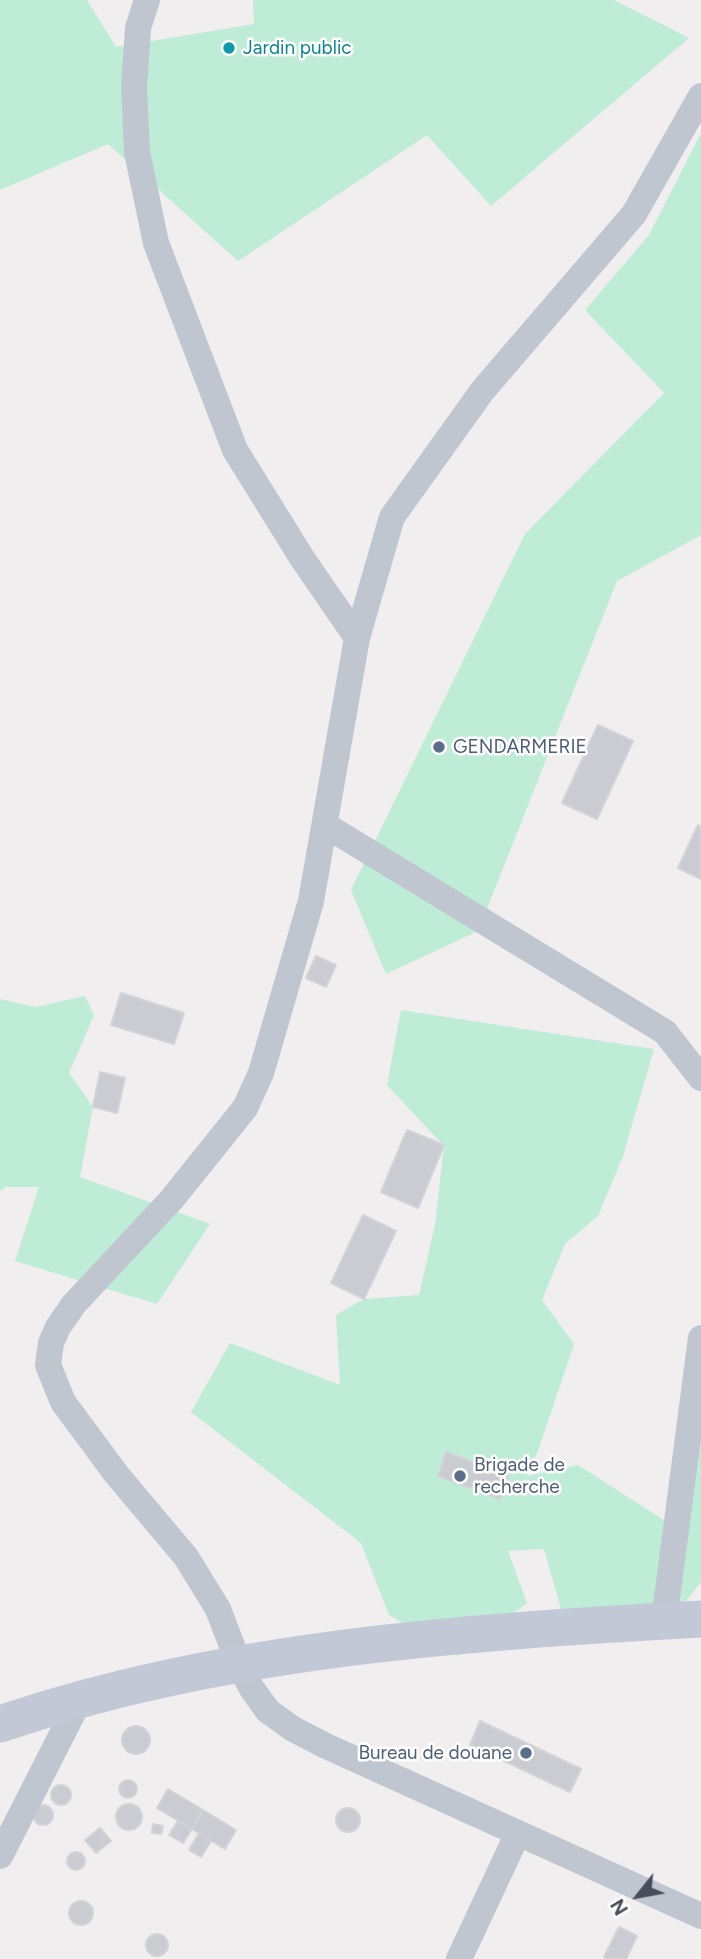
<!DOCTYPE html>
<html>
<head>
<meta charset="utf-8">
<style>
	body { margin:0 }
	#map { position:relative; width:701px; height:1959px; overflow:hidden; background:#f0eeee; font-family:Figtree,sans-serif }
	canvas { display:block }
	.north { position:absolute; left:603px; top:1861px; width:70px; height:70px; -webkit-text-stroke:5px #fff; paint-order:stroke; rotate:239deg; font-size:19px; font-weight:700; line-height:28px; text-align:center; color:#474e5a }
	.north::after { content:''; display:block; margin:auto; width:24px; height:32px; background:#474e5a; clip-path:polygon(50% 0,100% 100%,50% 72%,0 100%) }
</style>
</head>
<body>
<div id="map">
<canvas width="701" height="1959"></canvas>
<div class="north">N</div>
</div>
<script>
const c = document.querySelector('canvas').getContext('2d');
c.lineJoin = 'round';
function fillPath(path, color) { c.fillStyle = color; c.fill(path, 'evenodd'); }
function strokePath(path, color, width, dash) { c.strokeStyle = color; c.lineWidth = width; c.lineCap = dash ? 'butt' : 'round'; c.setLineDash(dash || []); c.stroke(path); }
function drawText(font, color, halo, rows, align = 'center') {
  c.font = font + ' Figtree,sans-serif'; c.lineWidth = 5; c.setLineDash([]); c.textBaseline = 'middle'; c.strokeStyle = halo; c.fillStyle = color; for (const [text, x, y, turn = 0] of rows) {
    c.save(); c.translate(x, y); c.rotate((+turn || 0) * Math.PI / 180); c.textAlign = isNaN(turn) ? turn : align; if (halo) c.strokeText(text, 0, 0); c.fillText(text, 0, 0); c.restore();
  }
}
fillPath(new Path2D(`
	M0 0H87L116 47 254 24 253 0H614L689 38 491 206 427 135 238 261 108 144 0 190Z
	M701 133V535L617 581 478 931 386 974 351 890 525 534 664 393 585 310 649 235Z
	M85 996 94 1015 69 1073 93 1107 80 1177 210 1224 157 1304 15 1261 39 1187H6L0 1191V999L35 1007Z
	M401 1010 654 1049 623 1156 598 1216 565 1244 542 1300 574 1344 538 1451 527 1476 578 1465 670 1524 701 1415V1582L665 1627H566L544 1549 508 1551 527 1603 457 1656 389 1615 361 1543 191 1412 230 1343 340 1385 336 1315 364 1299 419 1295 435 1225 444 1146 387 1085Z`), '#bfecd7');
const building = new Path2D(`
	M598 725 633 741 597 819 562 803Z
	M698 825 701 827V879L678 868Z
	M316 956 336 965 326 987 306 978Z
	M121 993 184 1013 174 1044 111 1025Z
	M100 1072 125 1078 117 1113 93 1107Z
	M407 1130 444 1145 418 1208 381 1192Z
	M363 1215 396 1231 364 1299 331 1283Z
	M446 1452 509 1476 500 1499 438 1476Z
	M480 1721 581 1769 570 1792 470 1745Z
	M122 1740a14 14 0 1 1 28 0a14 14 0 1 1-28 0Z
	M119 1789a9 9 0 1 1 18 0a9 9 0 1 1-18 0Z
	M51 1795a10 10 0 1 1 20 0a10 10 0 1 1-20 0Z
	M168 1789 203 1810 192 1829 157 1808Z
	M116 1817a13 13 0 1 1 26 0a13 13 0 1 1-26 0Z
	M33 1815a10 10 0 1 1 20 0a10 10 0 1 1-20 0Z
	M336 1820a12 12 0 1 1 24 0a12 12 0 1 1-24 0Z
	M203 1810 236 1830 225 1849 192 1829Z
	M178 1821 192 1829 183 1843 169 1835Z
	M153 1824 163 1826 161 1834 152 1833Z
	M100 1828 111 1841 96 1853 85 1840Z
	M199 1833 211 1841 201 1857 189 1850Z
	M67 1861a9 9 0 1 1 18 0a9 9 0 1 1-18 0Z
	M69 1913a12 12 0 1 1 24 0a12 12 0 1 1-24 0Z
	M619 1927 637 1936 626 1959H607L604 1957Z
	M146 1945a11 11 0 1 1 22 0a11 11 0 1 1-22 0Z`);
fillPath(building, '#cbccd2');
strokePath(building, '#d2d3d9', 2);
strokePath(new Path2D(`
	M147 0 138 28 134 87 137 152 156 243 235 450 302 558 357 638
	M701 96 634 214 483 390 392 517 357 638 311 901 261 1073 245 1108 172 1199 74 1304 58 1327 51 1343 48 1365 63 1402 117 1475 186 1557 218 1609 239 1664 252 1689 268 1711 293 1729 326 1746 701 1916
	M325 825 665 1032 701 1078
	M664 1621 701 1338
	M0 1856 81 1697
	M459 1959 518 1833`), '#bfc6cf', 26);
strokePath(new Path2D(`
	M0 1724C223 1648 467 1632 701 1619`), '#c2c8d6', 37);
for (const [x, y, r, color] of [
	[229,48,7,"#0f9aa8"],
	[439,747,7,"#5c6f8a"],
	[460,1476,7,"#5c6f8a"],
	[526,1753,7,"#5c6f8a"]
]) { const dot = new Path2D(); dot.arc(x, y, r, 0, 2 * Math.PI); c.fillStyle = color; c.fill(dot); strokePath(dot, '#fff', 2.5); }
drawText('19px', '#0d838f', '#fff', [
	["Jardin public",243,48]
], 'left');
drawText('19px', '#4e5e75', '#fff', [
	["GENDARMERIE",453,747],
	["Brigade de",474,1465],
	["recherche",474,1487],
	["Bureau de douane",512,1753,"right"]
], 'left');
</script>
</body>
</html>
